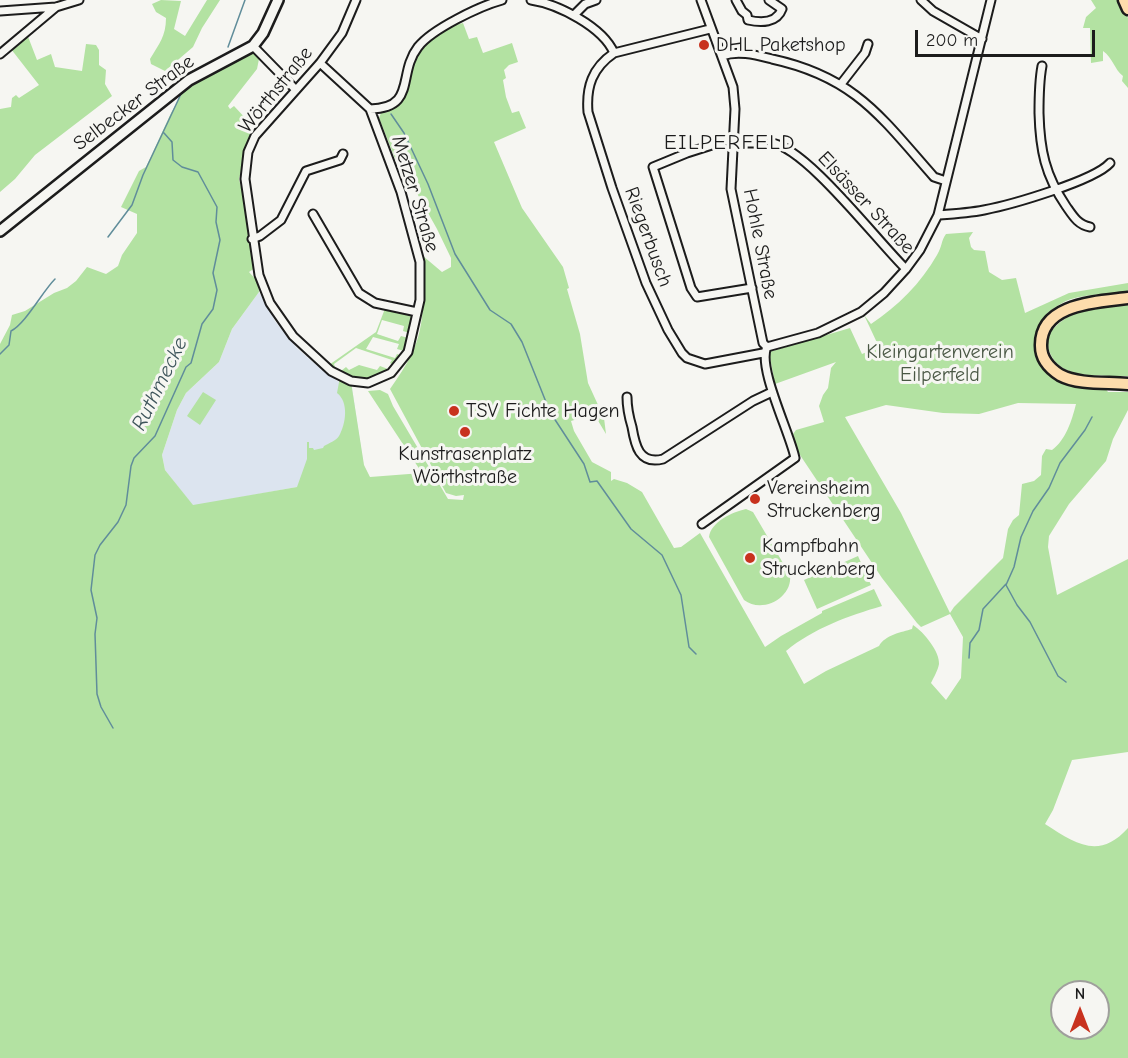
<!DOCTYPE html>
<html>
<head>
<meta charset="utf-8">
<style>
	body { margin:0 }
	#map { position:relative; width:1128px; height:1058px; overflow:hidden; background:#f6f6f2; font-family:"Comic Neue",sans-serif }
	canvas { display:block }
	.north { position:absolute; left:1050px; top:980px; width:60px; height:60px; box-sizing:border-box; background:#f6f6f2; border:2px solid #9f9f9c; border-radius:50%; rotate:0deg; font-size:16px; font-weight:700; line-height:24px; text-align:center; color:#1c1c1c }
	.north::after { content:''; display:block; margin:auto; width:21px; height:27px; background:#c8321e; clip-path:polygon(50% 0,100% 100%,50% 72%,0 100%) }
	.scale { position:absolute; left:915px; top:30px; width:180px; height:27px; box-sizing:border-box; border:3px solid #1c1c1c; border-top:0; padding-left:8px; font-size:18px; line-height:21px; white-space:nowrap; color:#1c1c1c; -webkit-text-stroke:4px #f6f6f2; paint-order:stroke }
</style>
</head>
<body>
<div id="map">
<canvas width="1128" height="1058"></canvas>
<div class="north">N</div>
<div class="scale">200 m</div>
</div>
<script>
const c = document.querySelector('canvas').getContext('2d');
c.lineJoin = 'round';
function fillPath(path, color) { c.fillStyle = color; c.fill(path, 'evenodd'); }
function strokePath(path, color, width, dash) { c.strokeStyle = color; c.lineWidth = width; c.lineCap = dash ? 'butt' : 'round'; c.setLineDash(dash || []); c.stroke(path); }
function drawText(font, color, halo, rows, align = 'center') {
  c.font = font + ' "Comic Neue",sans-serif'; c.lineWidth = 6; c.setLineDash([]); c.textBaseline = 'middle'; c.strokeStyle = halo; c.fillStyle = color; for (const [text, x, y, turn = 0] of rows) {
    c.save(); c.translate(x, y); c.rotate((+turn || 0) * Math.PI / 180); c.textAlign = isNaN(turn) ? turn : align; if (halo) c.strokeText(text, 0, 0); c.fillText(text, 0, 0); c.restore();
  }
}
fillPath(new Path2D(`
	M259 292 275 321 297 348 322 370 339 382 351 381 364 468 297 487 193 506 165 470 162 455 177 410 186 393 219 362 232 329Z`), '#dce4ef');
fillPath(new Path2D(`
	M161 0 181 1 174 29 185 36 207 0H220L202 28 193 47 165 71 151 64 150 59C159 44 166 36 166 18L156 12 152 4Z
	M1091 0H1120L1128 18V88L1122 81 1123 76C1114 69 1113 58 1103 51V61L1091 63 1090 28H1083L1086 17 1096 8Z
	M463 23 469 39 477 37 483 53 512 43 518 62 509 65 504 70 506 78 503 80 506 97 512 113 519 111 526 128 494 142 522 208 563 267 569 288 567 289 580 334 588 383 604 418 606 434 594 414 571 421 574 431 592 462 611 472V481L614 479 627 483 642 492 674 548 681 547 700 533 765 647 781 636 822 613V611L874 589 882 606C848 616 814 628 786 651L804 684 826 671 879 646C885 635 902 632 912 629L913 625C924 632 940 652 939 664 938 670 934 677 931 683L946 700 961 678 963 637 950 614 921 627 917 623 882 578 798 452 793 434 796 430 824 422 819 406 823 395 828 388 831 368 836 362 775 384 769 352 850 328 862 354 879 347 864 315 871 324C898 306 921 283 937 255 942 247 941 241 946 234L973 232 969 238 971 247 974 250 985 251 989 272 1002 280 1016 278 1025 313 1069 293 1128 283V292C1110 294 1080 294 1064 302 1055 307 1045 313 1040 323 1030 340 1034 365 1051 376 1067 386 1087 386 1105 388L1108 392H1128V410L1113 439 1106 461 1069 504 1049 536 1048 547 1057 595 1128 559V752L1072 760 1053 810 1045 824C1076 844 1099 860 1128 828V1058H0V344L10 325 12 315 25 311 54 293 67 288 76 281 87 267 106 274 118 266 122 255 137 233V214L121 207 139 171 146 167 171 113 187 85 253 49 259 59 257 69 228 106 230 109 234 106 249 122 251 131 239 179 245 205 255 268 249 272 258 282 259 292 232 329 219 362 186 393 177 410 162 455 165 470 193 505 297 487 307 459V442H309V448H313L314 450 323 448 324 446C329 443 336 441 339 436 346 424 349 402 337 393L340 377 336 375 346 367 349 370 359 365 377 370 380 366 393 371 379 379 351 382 364 465 370 477 422 473 368 391 380 390 388 394 393 406 448 499 463 500 464 495 456 496 446 493 390 389C398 377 406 366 412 353 426 326 424 286 423 256L442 272 451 267V258L437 229 409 179 396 161 379 118 381 113 388 112 385 108 393 105C410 62 414 36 463 23ZM1018 403 1076 404C1072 420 1066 440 1052 450L1046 449 1042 456 1041 475 1034 481 1022 484 1019 515 1013 520 1008 529 1003 558 954 607 950 613 901 513 845 417 886 405 943 413 979 414ZM1062 992H1098V1028H1062Z
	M27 34 37 60 51 54 55 67 82 71 86 44 96 45 99 50V65L106 70 105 84 112 96 35 155 15 179 0 192V109L11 107 12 98 16 95 19 98 39 85 11 49Z
	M1128 305V376C1096 375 1048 382 1047 337 1067 307 1095 309 1128 305Z
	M386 306 417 312 413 334 403 331 404 326 382 320 377 334 398 341 401 336 412 339 408 352 397 349 399 344 373 337 366 349 395 358 397 354 405 357 398 367 390 363 392 360 356 348 334 364 335 367 331 371 326 367 376 332Z
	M203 392 216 400 200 425 187 416Z
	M746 509 753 512 790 575C793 598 762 614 744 600L709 537C711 522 732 512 746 509Z
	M858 556 871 585 817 609 804 580Z`), '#b3e2a2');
strokePath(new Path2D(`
	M228 47 245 0
	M391 114 404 133 428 184 455 254 490 310 511 324 522 342 550 412 584 464 590 482 597 481 631 529 662 555 681 595 689 647 696 654
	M108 237 132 205 143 175 181 94 195 83 213 73
	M0 354 9 345 11 331C26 323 42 292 55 279
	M969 658 970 643 979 630 983 609 1006 584
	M1066 682 1058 676 1030 622 1017 605 1006 585 1014 567 1021 537 1033 511 1049 488 1060 463 1085 430 1092 417
	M113 728 101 707 97 694 95 634 97 618 91 590 95 555 100 545 118 522 126 505 131 466 134 458 155 436 186 367 191 363 202 324 213 309 217 290 213 273 220 240 216 222 217 207 198 172 182 167 173 160 172 142 164 133`), '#608d9a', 1.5);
const street = new Path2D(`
	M531 0C558 4 603 27 614 53L710 29
	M701 0 733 87 735 109 731 189 763 343 767 347C757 367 790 433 795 458L702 524
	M736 0 742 11 747 15 748 20C761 23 777 23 782 9L769 0
	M921 0 933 11 982 39
	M0 11 56 7 79 0
	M574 15 585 4 596 0
	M253 46 296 90
	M614 53C592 68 586 87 588 112L612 188 646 283 668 330 682 353 687 358 705 364 763 353
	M0 54 56 7
	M722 56C738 50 756 55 772 59 855 77 881 117 934 177L946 181
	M320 63 370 109 401 192 420 262V300L408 352 391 373 368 383 351 381 331 371 293 336 270 303 259 275 245 179 248 152 255 136 320 63 342 33 356 0
	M1042 66C1039 82 1039 97 1039 113 1040 150 1045 175 1066 206 1073 216 1078 225 1090 227
	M841 84 865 53 868 44
	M370 109C417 108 397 74 418 47 432 29 480 6 502 0
	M734 138 687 153 653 167 691 288 697 297 752 288
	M733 143H762
	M771 143C805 146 878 242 906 269
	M313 214 359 293 375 303 417 312
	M938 215C953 214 969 213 984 210 1010 205 1094 181 1110 163
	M252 239 260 236 281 220 306 171 340 160 343 154
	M767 347 818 333 861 312 884 293 906 269 920 250 938 215 991 0
	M627 397C627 407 629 417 632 427 635 445 639 465 663 459L753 401 772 392`);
const secondary = new Path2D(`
	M0 231 189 80 253 46 263 33 278 0`);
const primary = new Path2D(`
	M1124 0 1128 9
	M1128 298C1097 302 1040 303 1041 346 1041 359 1049 368 1060 375 1079 385 1107 382 1128 384`);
strokePath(street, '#1c1c1c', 11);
strokePath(secondary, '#1c1c1c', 14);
strokePath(primary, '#1c1c1c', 15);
strokePath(street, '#f6f6f2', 7);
strokePath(secondary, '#f6f6f2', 9);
strokePath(primary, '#fddcac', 10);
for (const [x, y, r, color] of [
	[704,45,6,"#c8321e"],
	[454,411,6,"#c8321e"],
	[465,432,6,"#c8321e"],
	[755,499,6,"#c8321e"],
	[750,558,6,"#c8321e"]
]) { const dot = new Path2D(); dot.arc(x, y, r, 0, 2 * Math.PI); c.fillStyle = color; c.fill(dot); strokePath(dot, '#f6f6f2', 2); }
drawText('20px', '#1c1c1c', '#f6f6f2', [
	["DHL Paketshop",716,45],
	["TSV Fichte Hagen",466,411],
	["Kunstrasenplatz",465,454,"center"],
	["Wörthstraße",465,477,"center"],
	["Vereinsheim",767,488],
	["Struckenberg",767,511],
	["Kampfbahn",762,546],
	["Struckenberg",762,569]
], 'left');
drawText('20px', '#1c1c1c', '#f6f6f2', [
	["Wörthstraße",276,90,-51],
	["Selbecker Straße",134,103,-37],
	["Metzer Straße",415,194,73],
	["Elsässer Straße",866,203,47],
	["Riegerbusch",648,237,70],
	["Hohle Straße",760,244,79]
]);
drawText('20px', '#495744', '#f6f6f2', [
	["Kleingartenverein",940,352],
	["Eilperfeld",940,375]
]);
c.letterSpacing = '1.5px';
drawText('21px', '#1c1c1c', '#f6f6f2', [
	["EILPERFELD",730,143]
]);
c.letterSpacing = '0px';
drawText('italic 21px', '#3e555b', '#f6f6f2', [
	["Ruthmecke",160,384,-64]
]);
</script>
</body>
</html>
